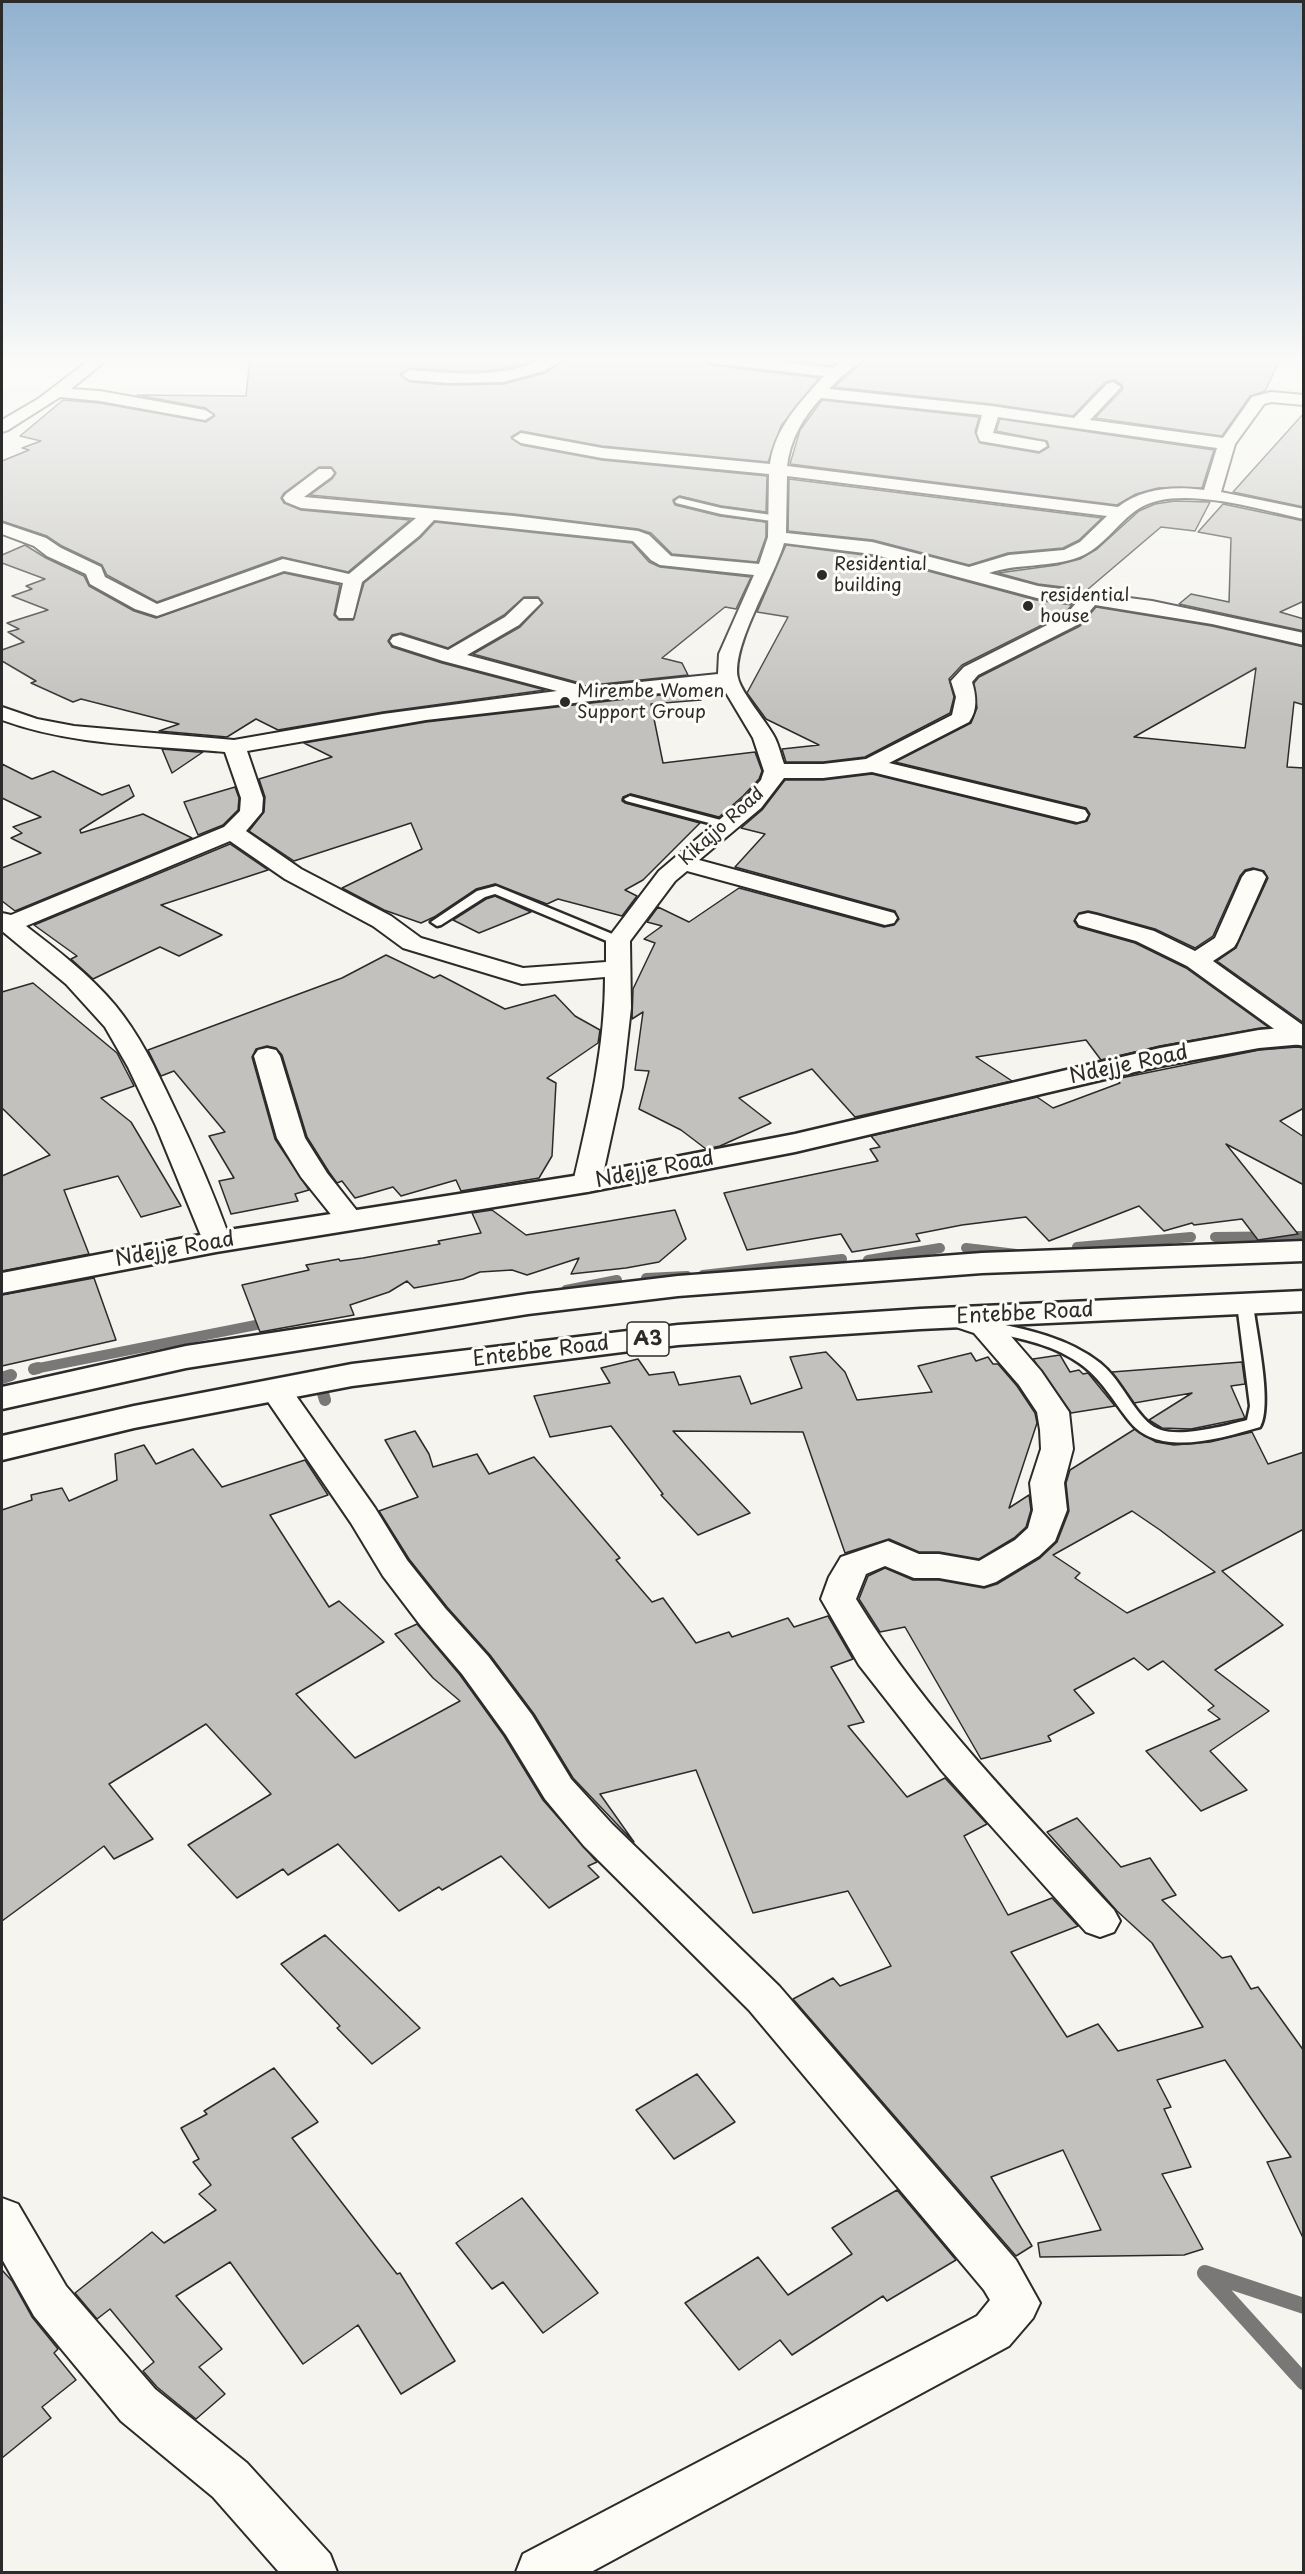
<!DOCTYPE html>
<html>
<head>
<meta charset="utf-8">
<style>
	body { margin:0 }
	#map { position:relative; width:1305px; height:2574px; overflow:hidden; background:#f5f4ef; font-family:"Playpen Sans",sans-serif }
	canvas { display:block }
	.frame { position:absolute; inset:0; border:3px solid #2b2b2b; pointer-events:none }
</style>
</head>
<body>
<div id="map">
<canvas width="1305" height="2574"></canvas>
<div class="frame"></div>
</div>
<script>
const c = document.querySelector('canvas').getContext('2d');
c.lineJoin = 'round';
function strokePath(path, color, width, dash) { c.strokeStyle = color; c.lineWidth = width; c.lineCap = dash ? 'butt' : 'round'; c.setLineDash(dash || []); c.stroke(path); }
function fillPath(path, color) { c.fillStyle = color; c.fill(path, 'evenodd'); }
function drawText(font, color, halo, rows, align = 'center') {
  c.font = font + ' "Playpen Sans",sans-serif'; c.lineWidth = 6; c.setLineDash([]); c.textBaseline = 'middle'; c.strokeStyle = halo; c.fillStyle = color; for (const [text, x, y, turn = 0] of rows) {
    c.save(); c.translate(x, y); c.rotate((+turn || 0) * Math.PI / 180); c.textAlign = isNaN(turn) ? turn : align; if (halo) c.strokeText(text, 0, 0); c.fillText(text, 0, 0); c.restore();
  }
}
strokePath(new Path2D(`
	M1215 1237 1304 1236
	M1077 1247 1191 1237
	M966 1248 1016 1254
	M868 1260 940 1248
	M703 1275 842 1259
	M646 1278 687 1276
	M566 1290 617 1280
	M34 1369 261 1324`), '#797877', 10);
strokePath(new Path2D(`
	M34 1369 38 1368
	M2 1378 11 1375
	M325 1400 322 1390 325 1384 329 1383`), '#797877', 12);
strokePath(new Path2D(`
	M1304 2306 1205 2273 1304 2382`), '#797877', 16);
const building = new Path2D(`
	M250 358H541L496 370 463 371 410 368 400 374 410 382 450 385 504 384 545 373 568 358H701L711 365 819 378 781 426 768 462 602 446 521 431 511 437 521 445 602 460 767 476 766 512 721 506 680 496 673 500 675 505 720 516 766 522V537L757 562 672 554 651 533 638 529 514 514 310 495 332 479 336 473 331 467H319L284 493 281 498 284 503 301 510 410 520 348 572 282 557 157 602 107 575 102 565 62 546 47 536 2 521V461L29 450 22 448 41 441 20 436 63 400 100 403 206 422 215 416 206 408 137 395 246 396Z
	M765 358H844L832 366Z
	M868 358H1281L1265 391 1250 396 1222 436 1095 418 1123 389 1122 385 1114 380 1105 382 1073 416 991 404 834 387Z
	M822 400 979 417 975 432 980 443 1039 453 1049 447 1047 441 996 431 1000 419 1214 450 1202 488H1158L1136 494 1117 505 790 464 800 430Z
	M1304 413V507L1233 492Z
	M789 479 1102 518 1079 540 1063 548 1008 553 969 565 873 540 788 531Z
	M1175 501 1210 502 1195 531 1161 527 1087 590 1038 584 998 573 1057 565 1080 559 1097 549 1139 511 1155 504Z
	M1223 504 1304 521V601L1280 612 1304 619V631L1179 604 1191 594 1229 602 1231 538 1198 532Z
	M435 522 632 543 649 562 660 567 751 577 736 609 725 607 662 658 682 663 688 675 583 686 580 683 473 654 520 627 543 603 538 597H524L504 615 448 648 401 633 392 635 388 641 392 647 442 663 545 690 383 712 278 730 256 719 227 737 159 731 179 724 81 699 73 702 31 683 36 681 2 661V650L24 642 8 632 19 629 7 623 48 610 12 596 32 589 26 586 45 579 2 563V555L25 545 46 558 84 576 89 586 134 611 156 618 284 573 340 585 334 615 339 620H353L364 583 420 538Z
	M786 545 872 556 1036 600 1072 605 1064 614 962 665 949 679 954 697 950 713 865 757 823 762H786L782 749 819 745 766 719 747 693 788 617 757 612Z
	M1096 607 1212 626 1304 647V705L1294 702 1287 767 1304 768V1023L1217 961 1236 948 1268 878 1264 871 1253 868 1245 870 1240 876 1213 936 1195 948 1155 929 1097 913 1088 911 1079 913 1074 921 1078 927 1135 943 1186 968 1268 1027 1160 1046 1101 1060 1086 1040 976 1057 1012 1081 855 1117 812 1069 739 1098 771 1123 720 1146 706 1149 681 1130 639 1109 649 1071 635 1070 643 1012 632 1019 633 989 655 943 644 939 662 926 647 922 658 907 689 922 739 888 884 927 894 925 899 919 895 911 735 867 765 834 741 828 762 810 785 780H823L872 774 1076 824 1087 821 1090 814 1086 808 895 762 971 723 977 708 974 683 979 677 1080 626ZM1256 668 1245 748 1134 737Z
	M696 691 701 700 651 704 663 763 755 752 762 771 759 779 743 796 719 817 631 794 623 797 622 801 625 803 700 823 643 880 625 890 637 896 622 916 558 899 547 904 495 884 476 889 434 917 421 923 384 910 342 888 422 849 411 823 294 861 249 831 264 812 265 797 259 779 332 757 304 743 426 722Z
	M162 749 197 752H203L172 773Z
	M2 764 32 779 53 771 102 795 129 785 134 796 80 830 81 833 143 814 192 838 15 911 2 901V868L41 853 11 838 22 833 13 827 41 817 2 798Z
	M235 787 239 798 238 810 223 825 198 835 184 802Z
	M230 844 268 870 161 905 222 935 179 956 160 947 93 979 71 959 77 956 34 925Z
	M495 896 531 912 479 933 453 920 486 899Z
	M386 955 434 978 440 975 505 1009 555 995 575 1016 600 1030 598 1043 547 1078 556 1083 552 1156 539 1178 461 1191 456 1180 401 1196 393 1187 355 1198 342 1181 337 1183 329 1172 307 1137 282 1055 276 1048 267 1046 256 1049 252 1057 275 1139 309 1190 295 1194 298 1201 231 1214 219 1181 234 1178 209 1136 225 1132 174 1071 161 1076 148 1050 342 978Z
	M33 983 117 1053 134 1086 101 1098 131 1122 181 1206 141 1217 118 1176 64 1190 89 1254 2 1271V1176L50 1155 2 1108V992Z
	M1297 1047 1304 1048V1108L1280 1121 1304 1137V1185L1226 1144 1298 1234 1258 1240 1242 1219 1194 1225 1192 1223 1164 1231 1139 1206 1049 1241 1026 1217 962 1225 916 1234 920 1241 852 1252 841 1234 747 1250 724 1193 878 1161 870 1149 880 1147 871 1136 1037 1097 1053 1108 1120 1083 1116 1079 1259 1050Z
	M492 1210 526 1235 675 1210 686 1239 659 1262 626 1268 571 1274 579 1258 527 1275 512 1270 480 1272 463 1279 414 1288 407 1281 389 1292 350 1305 354 1315 260 1332 242 1285 309 1270 306 1265 339 1259 340 1261 363 1258 440 1244 438 1241 481 1233 472 1213Z
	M94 1278 116 1340 2 1366V1295Z
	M826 1352 845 1372 857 1400 932 1392 918 1366 971 1353 976 1361 988 1357 993 1364H998L1017 1386 1035 1413 1037 1423 1009 1508 1029 1495 1031 1510 1026 1527 1014 1538 979 1559 939 1552H919L889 1539 845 1553 803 1432 673 1431 750 1513 698 1535 661 1495 663 1494 611 1426 550 1437 534 1396 610 1383 601 1368 638 1359 649 1375 674 1372 679 1385 740 1376 751 1404 802 1388 790 1357Z
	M1060 1355 1070 1372 1079 1370 1083 1374 1088 1373 1115 1406 1071 1413 1033 1359Z
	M1242 1362 1245 1384 1231 1386 1245 1418 1191 1429 1162 1428 1149 1420 1192 1393 1134 1403 1112 1372Z
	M1135 1429 1156 1442 1174 1445 1210 1442 1252 1432 1268 1464 1304 1452V1529L1222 1571 1283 1625 1215 1670 1269 1711 1210 1751 1247 1790 1201 1811 1146 1751 1220 1719 1208 1710 1214 1706 1163 1661 1148 1670 1134 1658 1074 1690 1094 1713 1048 1736 1051 1741 981 1759 905 1627 880 1632 859 1599 868 1576 885 1568 913 1580H939L984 1588 997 1584 1040 1558 1057 1542 1069 1511 1066 1483 1070 1470ZM1132 1511 1160 1530 1215 1572 1127 1613 1075 1578 1080 1573 1053 1555Z
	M415 1431 429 1454 433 1467 477 1454 489 1474 534 1457 620 1558 616 1560 652 1602 663 1598 696 1643 729 1632 732 1637 788 1618 794 1627 828 1616 853 1659 831 1667 864 1722 848 1726 907 1797 945 1778 987 1824 964 1836 1008 1915 1052 1898 1078 1926 1011 1952 1067 2037 1098 2024 1118 2051 1203 2027 1152 1943 1117 1911 1047 1832 1077 1818 1121 1867 1150 1858 1176 1895 1162 1900 1222 1958 1231 1956 1251 1989 1258 1987 1304 2051V2240L1267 2162 1291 2157 1225 2060 1157 2080 1171 2107 1164 2109 1191 2167 1162 2174 1203 2249 1184 2255 1040 2257 1038 2243 1101 2230 1063 2150 991 2177 1032 2246 1016 2256 793 1999 833 1978 840 1986 891 1966 848 1891 753 1913 696 1770 600 1794 634 1842 573 1778 534 1714 490 1655 447 1607 409 1559 379 1511 418 1497 385 1440Z
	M144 1445 156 1464 193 1449 222 1487 305 1460 328 1495 270 1515 329 1607 339 1601 384 1642 296 1694 355 1758 460 1701 433 1678 395 1634 417 1624 460 1675 504 1736 543 1800 597 1862 588 1866 599 1877 549 1908 501 1856 442 1890 439 1887 399 1911 338 1844 288 1875 283 1869 237 1898 188 1845 271 1794 206 1724 109 1784 153 1839 114 1859 104 1846 2 1921V1510L32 1500 31 1495 62 1488 69 1501 117 1480 115 1454Z
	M325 1935 420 2028 372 2064 337 2028 340 2026 281 1964Z
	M274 2068 318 2122 292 2138 397 2274 400 2273 455 2361 401 2394 358 2325 303 2364 230 2262 176 2296 222 2349 199 2367 225 2394 196 2419 157 2387 143 2371 154 2362 110 2309 97 2319 75 2293 152 2232 164 2243 216 2210 199 2194 211 2185 193 2162 199 2159 181 2128 207 2114 204 2111Z
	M697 2074 735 2122 674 2159 636 2110Z
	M897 2190 956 2260 887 2301 883 2296 792 2355 780 2340 739 2370 685 2303 758 2257 788 2295 852 2254 832 2228Z
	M522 2198 598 2293 543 2333 503 2282 492 2289 456 2243Z
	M2 2270 12 2281 32 2317 58 2349 54 2353 76 2380 42 2407 51 2418 2 2458Z`);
fillPath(building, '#c2c1be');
strokePath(building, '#2b2b2b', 1.5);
const lane = new Path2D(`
	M679 498 721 508 779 516 783 519 779 522 721 514 676 503 675 501Z
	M630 796 732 823 734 825 728 828 626 801 624 799Z
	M496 886 622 938 624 941 622 944H614L495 894 485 897 441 925 437 926 431 922 477 891Z
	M1245 1299 1253 1304C1256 1331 1273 1405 1260 1427 1222 1438 1159 1458 1130 1422 1113 1401 1102 1379 1079 1363 1049 1342 1014 1338 980 1329L977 1326 985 1321C1025 1329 1067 1337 1100 1363 1116 1376 1125 1394 1137 1410 1143 1418 1151 1427 1161 1430 1182 1437 1225 1426 1247 1420L1250 1406 1237 1304Z`);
const street = new Path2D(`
	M92 358H109L71 389 100 391 205 410 213 415 205 420 100 401 60 397 8 430 2 432V420L38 399Z
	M546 358H566L544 371 503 382 450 383 410 380 402 375 410 370C458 374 502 379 546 358Z
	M703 358H748L833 368 848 358H866L842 376 829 389 991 406 1074 418 1107 384 1113 382 1121 387 1090 420 1223 438 1252 397 1271 392 1304 395V405L1271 402 1264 404 1235 444 1221 492 1304 509V519C1261 510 1177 483 1138 509 1117 523 1103 548 1079 557 1050 568 1018 563 989 573L1038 586 1152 601 1304 633V645L1212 624 1095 605 1079 624 978 675 972 682C976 695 978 710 969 722L889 763 1085 810 1088 815 1085 820 1077 822 872 772 823 778H784L761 808 699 860 894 913 897 918 894 923 885 925 687 871 675 881 630 941 631 1008 622 1087 601 1183 597 1189 587 1192 577 1189 573 1183C589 1114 605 1047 605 977L522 984 403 948 373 926 285 879 230 841 26 926C57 950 89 974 115 1005 139 1034 156 1069 172 1103 194 1148 214 1194 231 1242L226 1248 216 1251 206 1248 156 1126 128 1067 105 1027 66 984 2 931V913L11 915 224 827 240 811 241 798 225 752C151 745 72 746 2 720V707L37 719 74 726 234 740 383 714 557 691 443 661 393 645 390 641 393 637 400 635 448 650 505 617 524 599H538L541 603 519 625 467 655 579 685 582 688 718 674 719 654 754 575 660 565 651 560 633 541 434 520 419 536 362 582 353 618H339L336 614 343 583 284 571 157 616 135 609 90 584 86 574 47 556 34 546 2 534V523L46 538 61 548 101 567 105 577 157 604 283 559 349 574 416 518 301 508 286 502 283 498 286 494 319 469H331L334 473 331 477 304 497 514 516 638 531 649 535 671 556 759 564 768 537 769 474 602 458 521 443 513 438 521 433 602 448 770 464C775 428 800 402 824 376L711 363ZM821 398 982 415 977 433 980 441 1039 451 1047 446 1045 442 993 433 998 417 1217 448 1204 490C1174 486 1142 488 1118 507L787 466C790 440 803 417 821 398ZM787 476 1107 516 1080 542 1064 550 1009 555 969 567 872 542 786 533ZM784 543 872 554 1037 598 1076 603 1065 616 964 667 951 681 956 697 952 715 866 759 823 764H784C781 756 779 746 775 738 767 722 741 693 738 678 731 646 774 578 784 543ZM722 686 753 738 764 771 761 780 745 798 659 871 606 941V962L523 968 421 938 391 916 301 869 246 831 262 812 263 798 247 751 426 720Z
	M1254 870 1262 872 1266 877 1237 942 1234 947 1213 961 1304 1026V1046L1295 1044 1187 966 1136 941 1079 925 1076 920 1079 915 1088 913 1097 915 1154 931 1195 951 1215 938 1242 877 1246 872Z
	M267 1048 276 1050 280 1056 305 1138 327 1173 365 1221 361 1227 351 1230 341 1227 301 1177 277 1138 254 1056 258 1050Z
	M958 1308 996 1319 1041 1371 1069 1412 1073 1449 1064 1483 1067 1510 1055 1541 1039 1556 996 1582 984 1586 939 1578H914L885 1566 866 1574 856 1599C926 1714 1023 1811 1114 1910L1120 1921 1114 1932 1100 1937 1086 1932 942 1771 859 1665 821 1599 829 1577 841 1557 888 1541 919 1554H939L979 1561 1015 1540 1028 1528 1033 1510 1030 1483 1041 1449 1040 1430 1037 1412 1019 1385 974 1333 947 1324 943 1317 947 1310Z
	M276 1380 287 1383 375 1508 407 1560 445 1608 488 1656 532 1715 571 1779 612 1824 779 1986 1016 2260 1040 2303 1033 2318 1009 2346 591 2572H516L523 2554 977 2316 990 2300 984 2290 749 2010 584 1846 545 1799 506 1735 462 1674 421 1626 383 1576 351 1523 260 1390 265 1383Z
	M2 2198 18 2204 66 2286 155 2389 247 2463 330 2554 337 2572H279L213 2497 121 2421 34 2316 2 2259Z`);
const secondary = new Path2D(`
	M1304 1026V1044L1259 1048 1160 1066 795 1152 587 1192 216 1252 2 1293V1273L216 1232 587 1174 795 1134 1160 1048 1259 1030Z`);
const primary = new Path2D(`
	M1304 1241V1261L982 1273 678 1296 528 1314 186 1368 2 1409V1387L186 1346 528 1294 678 1276 982 1253Z
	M1304 1291V1311L920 1329 678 1345 352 1386 134 1428 2 1460V1436L134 1406 352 1364 678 1325 920 1309Z`);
strokePath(lane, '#2b2b2b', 5);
strokePath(street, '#2b2b2b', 4);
strokePath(secondary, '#2b2b2b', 5);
strokePath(primary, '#2b2b2b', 5);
fillPath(lane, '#fdfcf7');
fillPath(street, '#fdfcf7');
fillPath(secondary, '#fdfcf7');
fillPath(primary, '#fdfcf7');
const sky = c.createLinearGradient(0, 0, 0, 718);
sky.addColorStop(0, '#90b1cf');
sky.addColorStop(0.5, '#fafaf8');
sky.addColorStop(1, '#fafaf800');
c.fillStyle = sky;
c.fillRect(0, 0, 1305, 718);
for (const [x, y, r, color] of [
	[822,575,6,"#2b2b2b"],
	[1028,606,6,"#2b2b2b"],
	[565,702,6,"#2b2b2b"]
]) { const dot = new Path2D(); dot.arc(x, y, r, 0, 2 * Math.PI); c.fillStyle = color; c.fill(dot); strokePath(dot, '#fdfcf7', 2); }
drawText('18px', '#2b2b2b', '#fdfcf7', [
	["Residential",834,565],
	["building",834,586],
	["residential",1040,596],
	["house",1040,617],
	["Mirembe Women",577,692],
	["Support Group",577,713]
], 'left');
drawText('18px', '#2b2b2b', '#fdfcf7', [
	["Kikajjo Road",722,827,-42]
]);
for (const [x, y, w] of [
	[648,1339,42]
]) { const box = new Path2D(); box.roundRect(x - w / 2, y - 17, w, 34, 4.5); c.fillStyle = '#fdfcf7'; c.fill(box); strokePath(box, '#2b2b2b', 1.5); }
drawText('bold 20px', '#2b2b2b', null, [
	["A3",648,1339]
]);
drawText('21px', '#2b2b2b', '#fdfcf7', [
	["Ndejje Road",1129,1065,-12],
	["Ndejje Road",655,1170,-11],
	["Ndejje Road",175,1250,-10],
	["Entebbe Road",1025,1314,-3],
	["Entebbe Road",541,1352,-7]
]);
</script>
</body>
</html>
